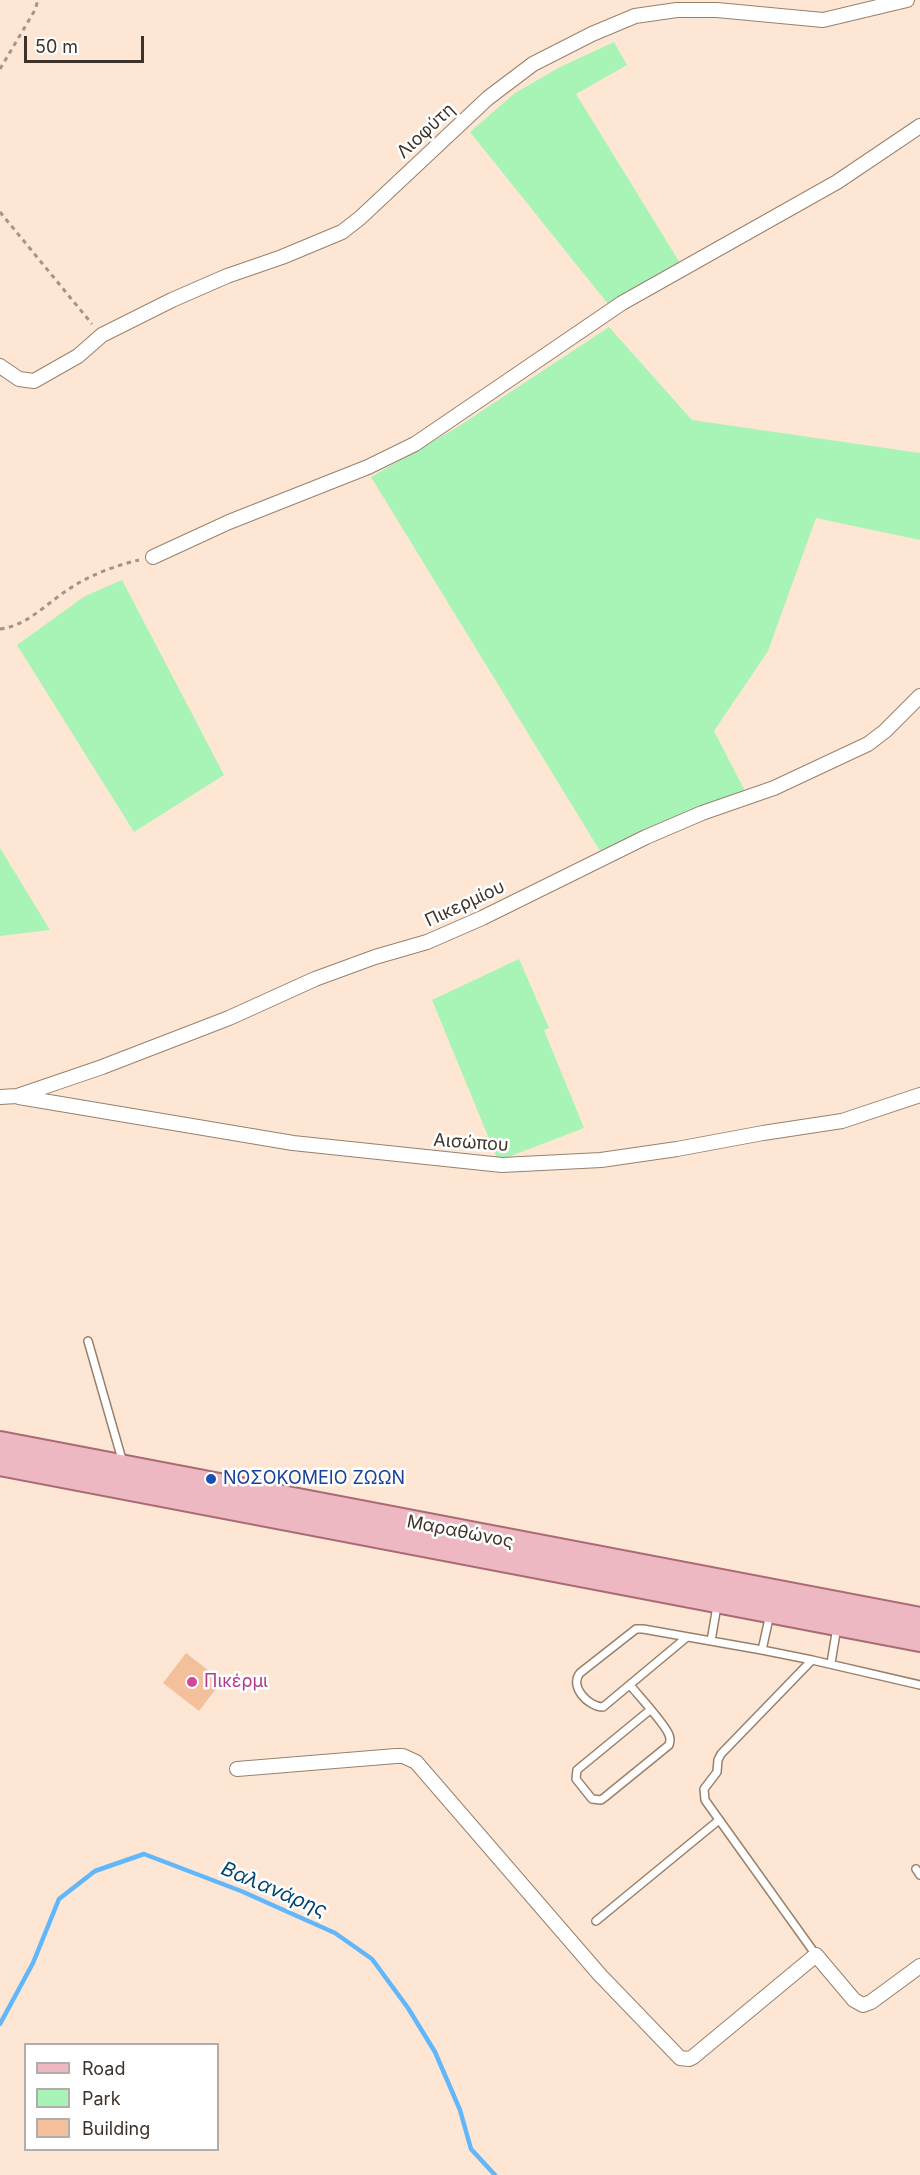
<!DOCTYPE html>
<html>
<head>
<meta charset="utf-8">
<style>
	body { margin:0 }
	#map { position:relative; width:920px; height:2175px; overflow:hidden; background:#fde7d4; font-family:Inter,sans-serif }
	canvas { display:block }
	.legend { position:absolute; left:24px; top:2043px; width:195px; height:108px; box-sizing:border-box; background:#fff; border:2px solid #b2adaa; margin:0; padding:8px 10px; list-style:none; font-size:18px; color:#3e332a }
	.legend li { display:flex; align-items:center; gap:12px; height:30px }
	.legend b { width:30px; border:2px solid #b2adaa }
	.scale { position:absolute; left:24px; top:36px; width:120px; height:27px; box-sizing:border-box; border:3px solid #3e332a; border-top:0; padding-left:8px; font-size:18px; line-height:21px; white-space:nowrap; color:#3e332a; -webkit-text-stroke:4px #fff; paint-order:stroke }
</style>
</head>
<body>
<div id="map">
<canvas width="920" height="2175"></canvas>
<ul class="legend">
<li><b style="height:8px;background:#eeb8c3"></b>Road</li>
<li><b style="height:16px;background:#a8f3b6"></b>Park</li>
<li><b style="height:16px;background:#f3c09b"></b>Building</li>
</ul>
<div class="scale">50 m</div>
</div>
<script>
const c = document.querySelector('canvas').getContext('2d');
c.lineJoin = 'round';
function fillPath(path, color) { c.fillStyle = color; c.fill(path, 'evenodd'); }
function strokePath(path, color, width, dash) { c.strokeStyle = color; c.lineWidth = width; c.lineCap = dash ? 'butt' : 'round'; c.setLineDash(dash || []); c.stroke(path); }
function drawText(font, color, halo, rows, align = 'center') {
  c.font = font + ' Inter,sans-serif'; c.lineWidth = 5; c.setLineDash([]); c.textBaseline = 'middle'; c.strokeStyle = halo; c.fillStyle = color; for (const [text, x, y, turn = 0] of rows) {
    c.save(); c.translate(x, y); c.rotate((+turn || 0) * Math.PI / 180); c.textAlign = isNaN(turn) ? turn : align; if (halo) c.strokeText(text, 0, 0); c.fillText(text, 0, 0); c.restore();
  }
}
fillPath(new Path2D(`
	M614 42 627 65 576 94 680 263 608 304 470 132 515 93 560 67Z
	M609 327 692 420 920 453V540L816 518 768 651 714 731 745 791 671 819 600 851 371 477 456 428Z
	M122 580 224 775 134 832 17 645 85 596Z
	M0 848 50 930 0 936Z
	M519 959 549 1028 544 1030 584 1128 503 1159 497 1158 432 1000Z`), '#a8f3b6');
strokePath(new Path2D(`
	M0 2024 33 1963 59 1899 95 1871 144 1854 241 1891 335 1933 372 1959 408 2008 435 2052 460 2110 471 2149 495 2175`), '#61b7fa', 4.5);
fillPath(new Path2D(`
	M186 1653 222 1681 199 1711 163 1683Z`), '#f3c09b');
const service = new Path2D(`
	M88 1341 123 1463
	M687 1637 603 1707C588 1707 569 1686 580 1673L636 1629H643L762 1650 770 1614
	M711 1641 717 1606
	M762 1650 812 1660
	M831 1663 837 1627
	M630 1685C638 1695 666 1725 669 1735 671 1739 670 1741 669 1745L605 1797 601 1800 592 1799 576 1779 577 1770 650 1710
	M916 1869 920 1875
	M596 1921 719 1820
	M816 1955 705 1800 704 1789 717 1772 718 1760 721 1754 812 1660 920 1685`);
const minor = new Path2D(`
	M0 366 19 379 34 381 78 356 102 335 172 300 227 276 282 257 342 232 360 218 488 98 533 64 592 34 635 16 677 10H717L823 20 907 0
	M153 557 229 522 368 467 415 444 622 303 837 182 920 126
	M0 1097 17 1096 102 1067 229 1018 315 979 375 957 427 942 482 918 646 837 702 813 774 788 868 744 885 731 920 696
	M19 1097 293 1143 502 1165 601 1160 677 1149 763 1133 842 1121 920 1095
	M237 1769 396 1756H403L416 1762 600 1975 680 2058 689 2059 693 2057 816 1955 854 2000 863 2005 871 2002 920 1966`);
const primary = new Path2D(`
	M0 1443 920 1619
	M0 1464 920 1640`);
strokePath(service, '#99806b', 10);
strokePath(minor, '#99806b', 16);
strokePath(primary, '#a96a73', 26);
strokePath(new Path2D(`
	M0 69 35 10 38 0
	M0 212 92 324
	M0 629C27 626 47 603 69 589 90 575 114 566 139 560`), '#a49485', 3, [4.5, 4.5]);
strokePath(service, '#fff', 7);
strokePath(minor, '#fff', 14);
strokePath(primary, '#eeb8c3', 22);
for (const [x, y, r, color] of [
	[211,1479,6,"#1a4fb4"],
	[192,1682,6,"#d1479c"]
]) { const dot = new Path2D(); dot.arc(x, y, r, 0, 2 * Math.PI); c.fillStyle = color; c.fill(dot); strokePath(dot, '#fff', 2); }
drawText('18px', '#3e332a', '#fff', [
	["Λιοφύτη",426,131,-43],
	["Πικερμίου",465,904,-25],
	["Αισώπου",471,1143,4],
	["Μαραθώνος",460,1532,11]
]);
drawText('18px', '#164399', '#fff', [
	["ΝΟΣΟΚΟΜΕΙΟ ΖΩΩΝ",223,1479]
], 'left');
drawText('18px', '#b23c85', '#fff', [
	["Πικέρμι",204,1682]
], 'left');
drawText('italic 20px', '#004671', '#fff', [
	["Βαλανάρης",274,1890,23]
]);
</script>
</body>
</html>
